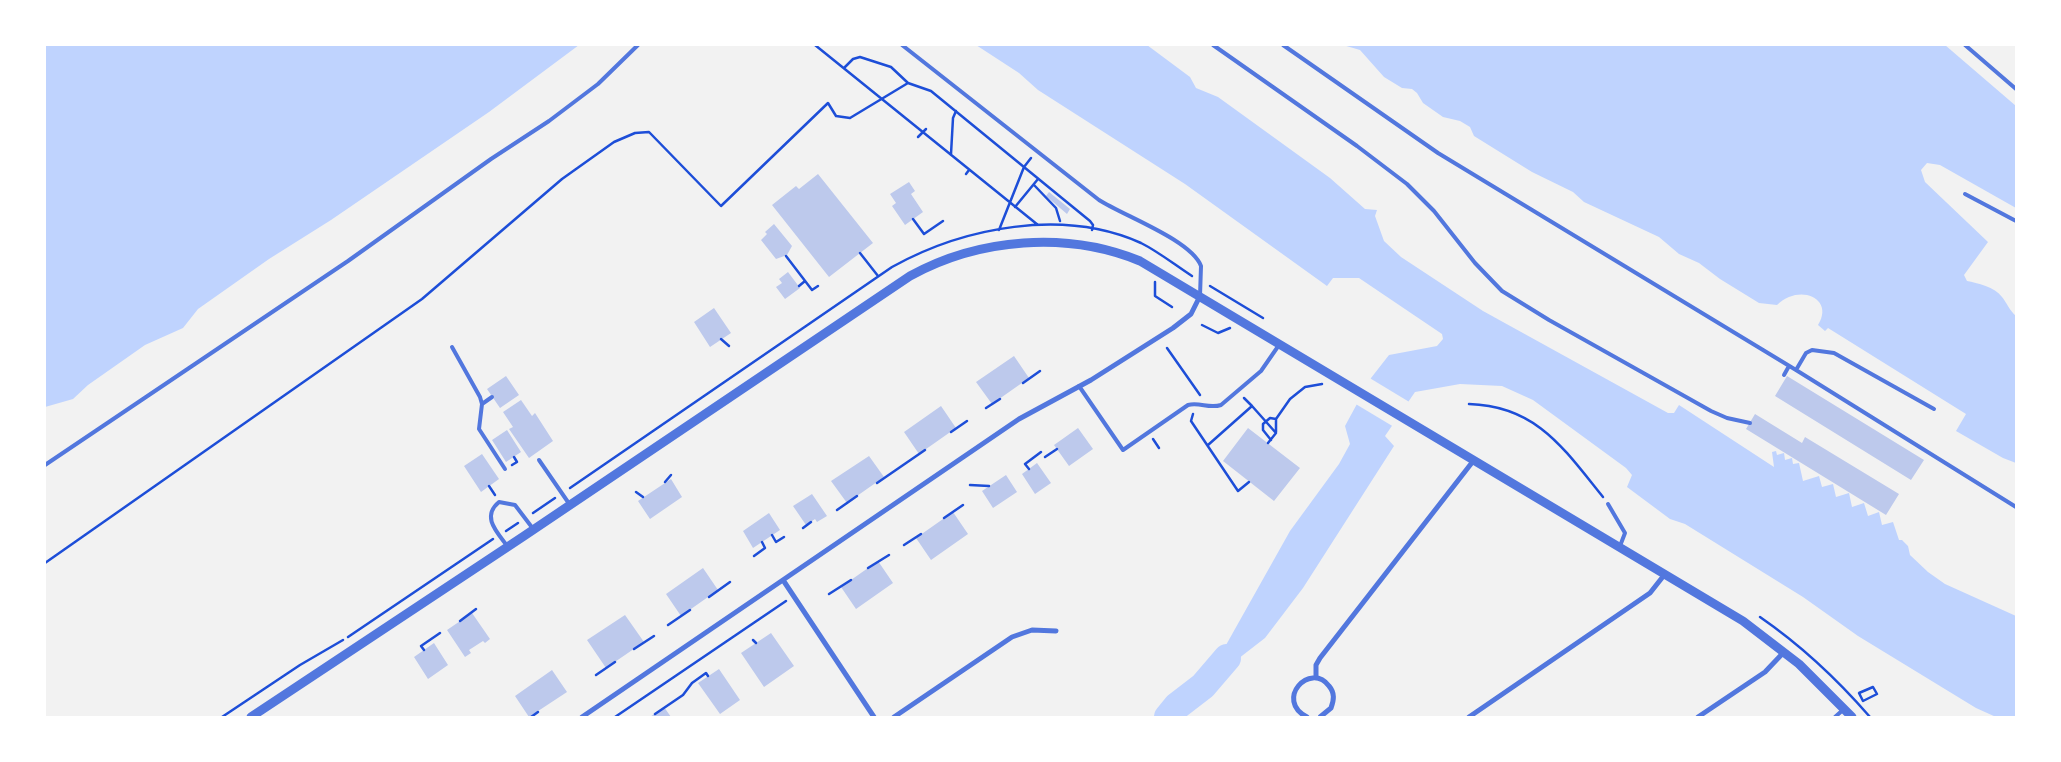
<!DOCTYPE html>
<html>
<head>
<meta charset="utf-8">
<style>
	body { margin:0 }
	#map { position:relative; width:2061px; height:762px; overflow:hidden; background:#f2f2f2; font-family:Roboto,sans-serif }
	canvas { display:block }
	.frame { position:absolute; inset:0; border:46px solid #fff; pointer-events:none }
</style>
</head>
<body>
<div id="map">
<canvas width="2061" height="762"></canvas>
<div class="frame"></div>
</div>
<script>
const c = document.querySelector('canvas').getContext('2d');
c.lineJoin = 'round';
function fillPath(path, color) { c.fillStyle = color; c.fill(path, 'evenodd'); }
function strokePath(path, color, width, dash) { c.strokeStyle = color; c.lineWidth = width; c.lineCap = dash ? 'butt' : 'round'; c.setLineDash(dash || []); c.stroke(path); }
fillPath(new Path2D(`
	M45 45H579L489 112 331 220 269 259 198 309 183 328 145 345 88 385 73 399 45 407Z
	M976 45H1147L1190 77 1196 88 1218 97 1330 178 1365 209 1377 210 1375 216 1384 241 1401 257 1483 311 1668 413H1674L1679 405 1774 467 1772 452 1776 451 1777 455 1784 453 1785 460 1792 458 1793 464 1799 463 1803 481 1819 476 1822 487 1833 484 1836 497 1849 493 1852 507 1864 503 1868 516 1879 512 1882 525 1893 522 1899 540H1902L1908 546 1910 555 1928 572 1945 584 2016 616V717H1996L1976 708 1858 636 1803 597 1685 524 1670 519 1627 487 1632 475 1626 468 1533 400 1502 386 1460 384 1415 392 1385 436 1394 446 1303 588 1265 638 1203 686 1290 531 1339 464 1350 444 1345 426 1371 378 1389 355 1437 346 1443 339 1442 334 1359 278H1333L1327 286 1185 184 1038 90 1019 73Z
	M1343 45H1945L2016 106V208L1940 165 1927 163 1921 170 1925 182 1988 242 1964 275 1967 281C1977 283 1995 287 2002 297 2007 303 2009 310 2016 316V463L2003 458 1956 431 1966 414 1828 328 1825 331 1818 325C1835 298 1799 283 1777 305L1759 303 1720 279 1699 263 1679 254 1659 237 1584 202 1573 192 1532 172 1474 136 1470 127 1460 121 1443 117 1423 103 1417 93 1412 89 1402 88 1384 77 1360 50Z`), '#bfd3fe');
fillPath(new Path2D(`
	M1368 377 1411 403 1394 427 1354 403Z`), '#f2f2f2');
strokePath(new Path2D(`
	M1168 717 1177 706 1203 686 1227 658`), '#bfd3fe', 28);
fillPath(new Path2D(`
	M818 174 873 243 829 277 772 205 796 186 799 189Z
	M909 182 915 191 911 194 923 212 905 225 892 206 896 203 890 194Z
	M1049 192 1070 209 1067 214 1046 196Z
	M774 224 792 246 787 255 776 259 761 240 767 234 765 232Z
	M788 272 800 288 785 299 776 287 782 283 779 279Z
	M714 308 731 333 710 347 694 322Z
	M1014 356 1029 378 992 404 976 382Z
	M506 376 519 395 500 408 487 389Z
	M1787 376 1924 460 1911 480 1775 396Z
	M521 400 532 416 535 413 553 441 529 458 509 429 513 427 503 412Z
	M941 406 956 428 919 454 904 432Z
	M1755 414 1802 443 1805 437 1899 494 1886 515 1746 429Z
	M1078 428 1093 449 1069 466 1054 445Z
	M1248 428 1300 468 1274 501 1223 461Z
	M507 430 521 452 506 462 492 440Z
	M482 454 499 479 481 492 464 466Z
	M869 456 884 477 847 503 831 481Z
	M1037 463 1051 483 1035 494 1022 474Z
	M1006 475 1017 492 993 508 982 491Z
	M671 479 682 497 650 519 638 501Z
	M812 494 827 516 817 522 815 519 806 525 793 506Z
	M953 512 968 534 931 560 916 538Z
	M769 513 780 530 753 548 743 531Z
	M878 561 893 583 856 609 841 587Z
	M703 568 718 590 681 616 666 594Z
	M472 613 490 639 485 643 483 641 469 650 471 653 465 657 447 630Z
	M625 615 644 642 606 668 587 640Z
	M771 633 794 666 764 687 741 653Z
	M434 643 448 665 428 679 414 657Z
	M719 669 740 700 720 714 698 683Z
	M552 670 567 692 529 717 515 696Z
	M664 707 671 717H650Z`), '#bdc9ec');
strokePath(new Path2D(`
	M815 45 1038 225
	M844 68 853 59 860 57 891 67 908 83
	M918 137 926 129
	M951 154 953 118 956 111
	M966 174 969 170
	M1034 185 1056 208 1060 221
	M1015 207 1038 179
	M913 219 924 234 943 221
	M999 230 1024 167 1031 158
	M860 253 878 276
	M786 256 812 290 818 286
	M1155 282V296L1172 307
	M799 286 805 281
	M1210 286 1263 318
	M1202 325 1218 333 1230 328
	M721 339 729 346
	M1167 348 1200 395
	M1023 383 1040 371
	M1244 398 1252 406
	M1469 404C1537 406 1564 449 1603 497
	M986 408 1000 399
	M1193 414 1191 421 1238 491 1249 482
	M951 432 967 421
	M1276 432V419L1290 399 1305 387 1322 384
	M1153 439 1159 448
	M1271 440 1263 430V424L1270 418 1276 419
	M1208 445 1252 406 1276 433 1268 443
	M1045 457 1057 449
	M512 465 517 462 514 457
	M1029 469 1025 464 1041 452
	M665 482 671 475
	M877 483 925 450
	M970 485 989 486
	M489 486 495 495
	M570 488 892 267C964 227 1063 208 1141 243 1159 252 1175 265 1192 276
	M636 492 643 497
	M837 510 857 496
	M533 513 555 498
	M944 518 963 505
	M803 528 811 522
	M506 531 518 523
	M772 535 776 542 784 537
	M904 545 921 534
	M754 556 765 548 762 542
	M45 563 422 299 562 179 614 142 635 133 649 132 721 206 828 103 836 116 850 118 908 83 931 91 1090 221 1093 225 1092 230
	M868 568 889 555
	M829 594 851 580
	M709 597 730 582
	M1760 617C1802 646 1837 679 1870 717
	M460 621 476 609
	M668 625 690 610
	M348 637 493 539
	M753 640 756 643
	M634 649 654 636
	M424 650 421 646 440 633
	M596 675 615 662
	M1873 687 1877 694 1863 701 1859 693Z
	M655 714 683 695 692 683 706 673 708 676
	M222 717 300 665 343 640
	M531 717 538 712
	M615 717 786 601`), '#1d4ed8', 2.5);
strokePath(new Path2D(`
	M902 45 1099 200C1124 216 1191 240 1201 266L1200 296
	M1213 45 1357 146 1407 184 1434 211 1475 263 1502 291 1549 320 1711 411 1727 418 1750 423
	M1283 45 1438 153 1796 370 2016 507
	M1965 45 2016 89
	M1965 194 2016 221
	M452 347 480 397 482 404 479 429 505 469
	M1796 370 1806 353 1812 350 1834 353 1934 409
	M1784 375 1789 366
	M1079 386 1123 450 1188 405C1200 402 1209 409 1221 405L1261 371 1279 345
	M482 404 492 397
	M539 460 570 505
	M45 465 348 261 491 159 549 121 598 84 638 45
	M1608 504 1625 533 1620 546
	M508 547C497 532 481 517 499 502L515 505 534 530
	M1835 717 1844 709`), '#5277de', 4);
strokePath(new Path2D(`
	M783 580 874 717
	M1316 678V665L1320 658 1474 460
	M582 717 1019 419 1091 380 1173 328 1191 314 1200 296
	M894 717 1012 637 1032 630 1056 631
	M1307 717C1274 700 1310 661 1329 686 1335 693 1334 700 1331 708L1320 717
	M1469 717 1650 593 1665 574
	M1698 717 1765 672 1784 652`), '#5277de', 5);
strokePath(new Path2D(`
	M251 717 524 536 910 276C979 238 1067 231 1140 261L1743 621 1799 664 1852 717`), '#5277de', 9);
</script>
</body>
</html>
